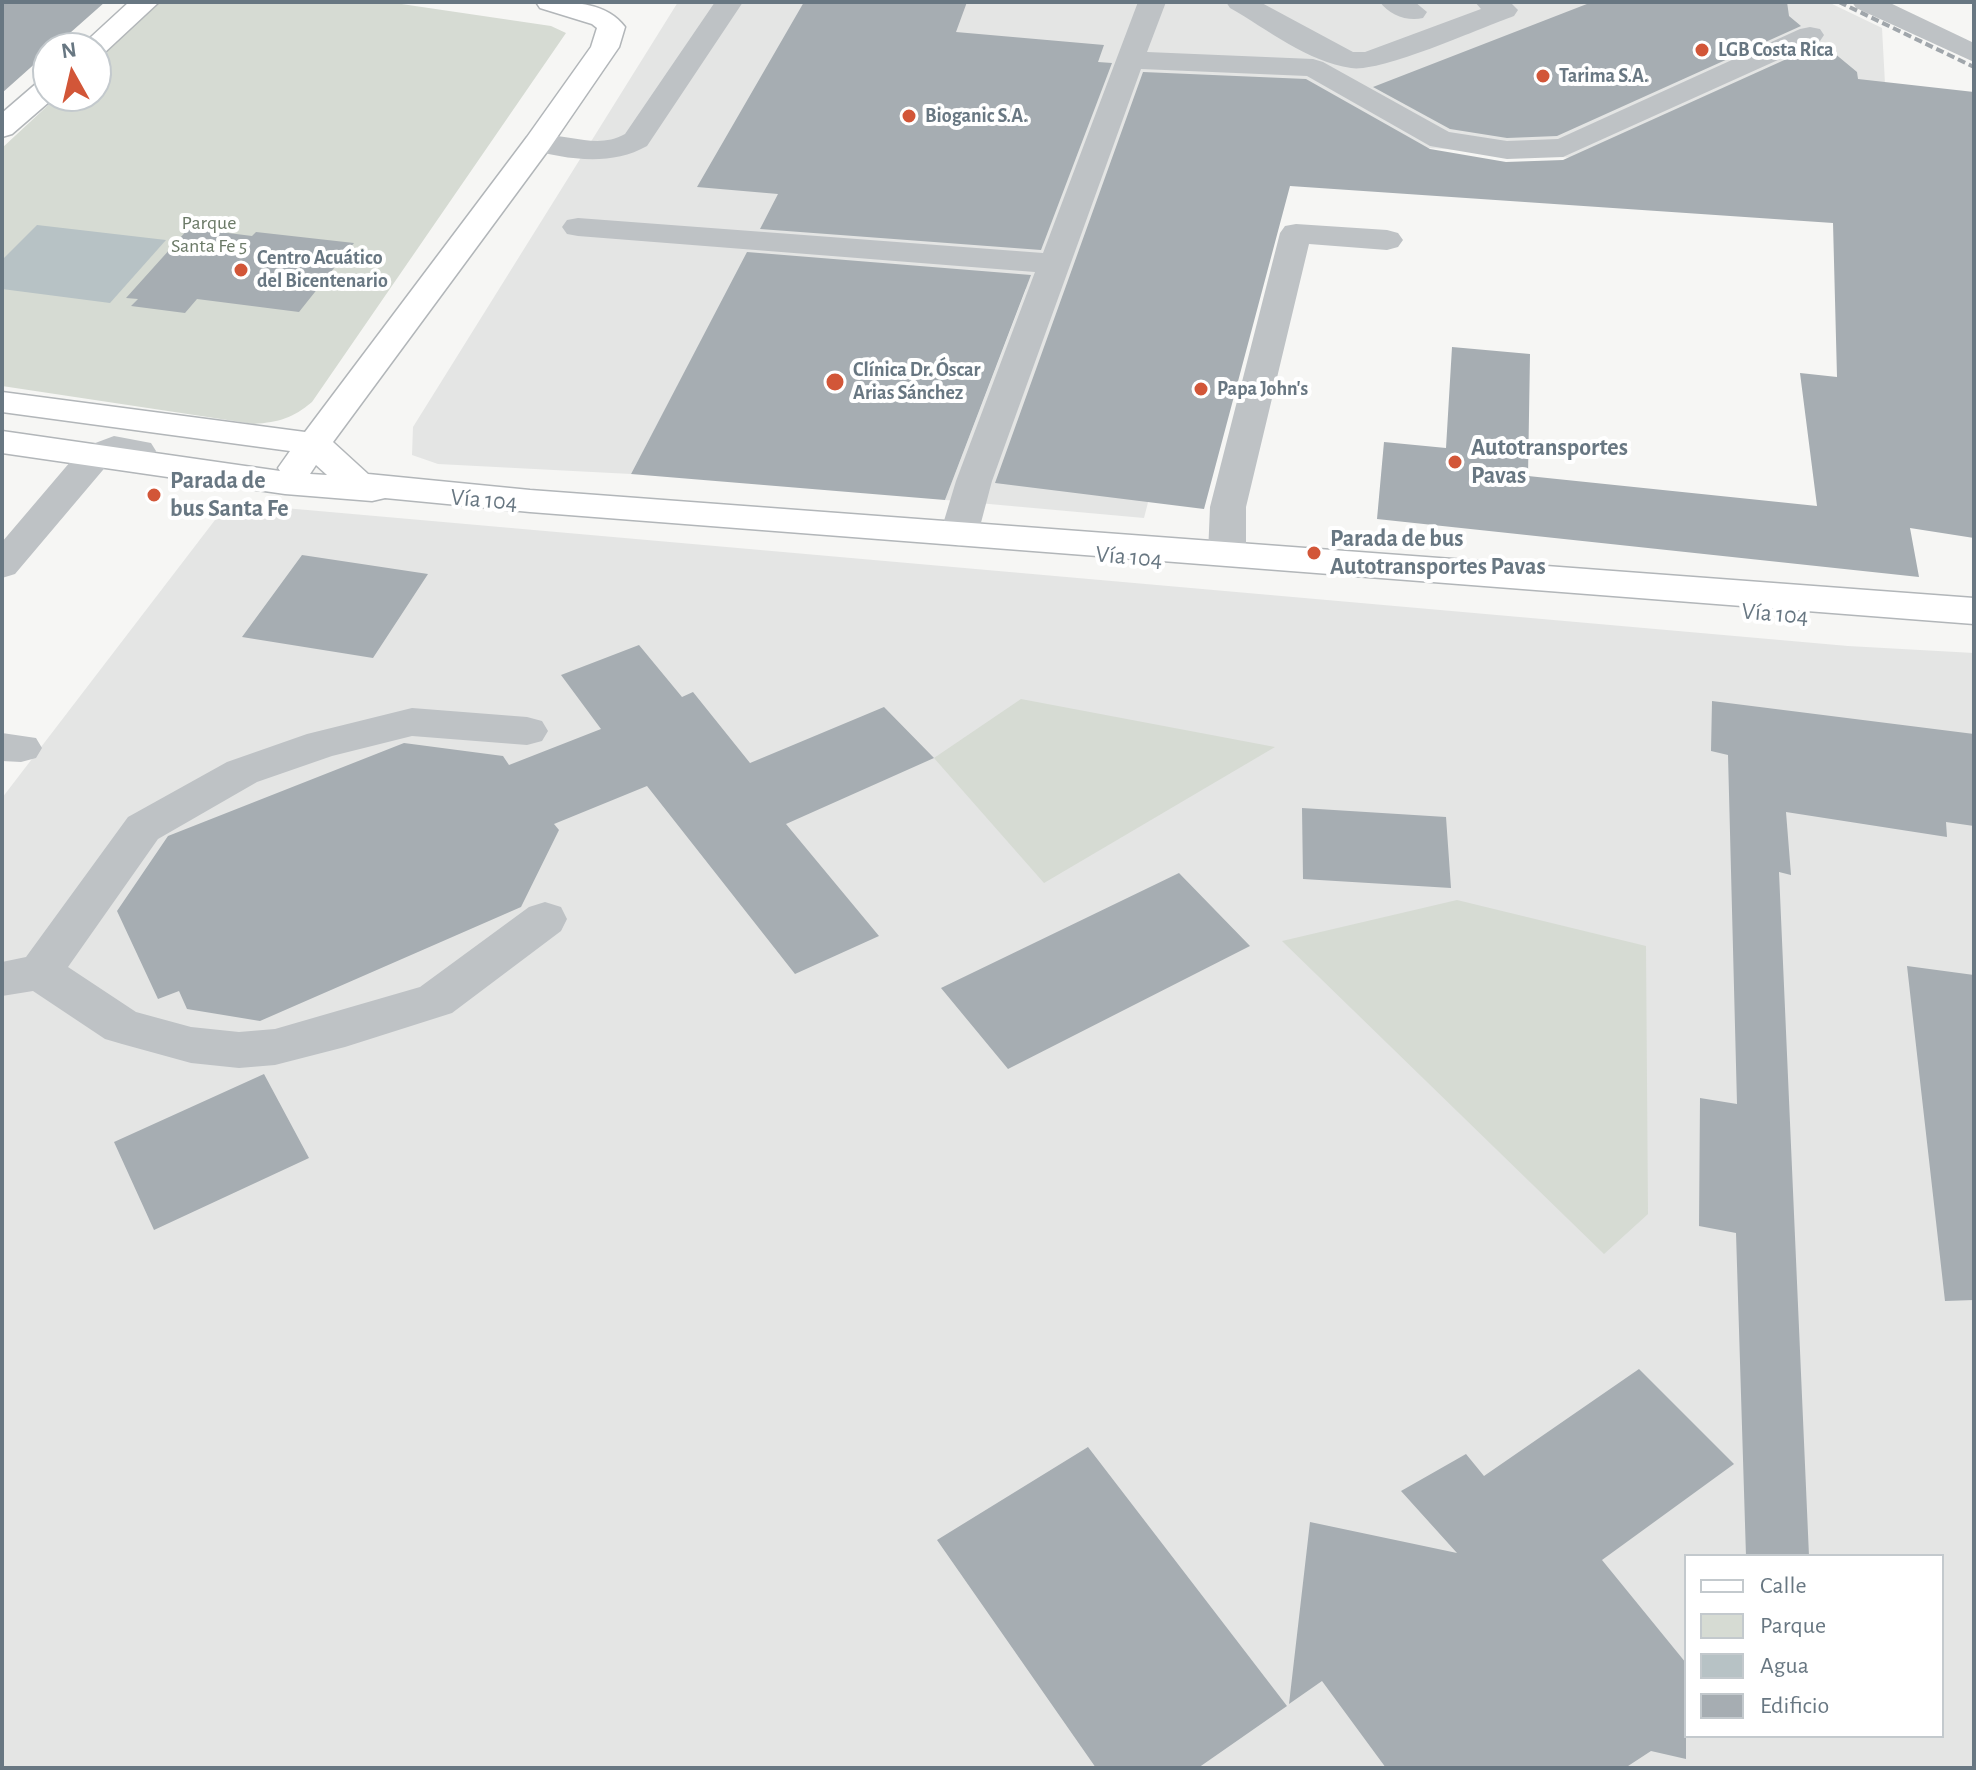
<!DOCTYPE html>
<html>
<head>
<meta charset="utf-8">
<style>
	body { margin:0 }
	#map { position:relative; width:1976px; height:1770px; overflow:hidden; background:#f6f6f4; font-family:"Alegreya Sans",sans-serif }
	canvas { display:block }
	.frame { position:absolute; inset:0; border:4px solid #687782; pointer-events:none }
	.legend { position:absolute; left:1684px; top:1554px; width:260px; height:184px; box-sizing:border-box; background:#fff; border:2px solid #c3c9cd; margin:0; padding:10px 14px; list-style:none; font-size:24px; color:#687782 }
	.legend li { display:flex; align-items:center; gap:16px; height:40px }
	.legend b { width:40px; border:2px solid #c3c9cd }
	.north { position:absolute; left:32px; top:32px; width:80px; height:80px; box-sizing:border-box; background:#fff; border:2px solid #c3c9cd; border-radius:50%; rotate:352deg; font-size:22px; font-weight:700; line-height:32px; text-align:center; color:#687782 }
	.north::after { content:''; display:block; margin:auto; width:28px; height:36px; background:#d25638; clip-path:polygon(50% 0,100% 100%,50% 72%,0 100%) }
</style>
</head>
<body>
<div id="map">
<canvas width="1976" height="1770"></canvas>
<div class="frame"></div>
<ul class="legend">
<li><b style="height:10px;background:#fff"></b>Calle</li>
<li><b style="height:22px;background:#d6dbd3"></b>Parque</li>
<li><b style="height:22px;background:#b7c2c5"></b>Agua</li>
<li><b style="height:22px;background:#a6adb2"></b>Edificio</li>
</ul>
<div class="north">N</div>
</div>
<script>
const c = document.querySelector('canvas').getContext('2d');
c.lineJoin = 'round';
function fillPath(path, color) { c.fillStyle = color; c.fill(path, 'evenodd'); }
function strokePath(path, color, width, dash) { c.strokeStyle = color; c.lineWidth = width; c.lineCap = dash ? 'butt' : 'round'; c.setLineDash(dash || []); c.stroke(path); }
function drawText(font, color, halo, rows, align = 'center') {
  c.font = font + ' "Alegreya Sans",sans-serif'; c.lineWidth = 8; c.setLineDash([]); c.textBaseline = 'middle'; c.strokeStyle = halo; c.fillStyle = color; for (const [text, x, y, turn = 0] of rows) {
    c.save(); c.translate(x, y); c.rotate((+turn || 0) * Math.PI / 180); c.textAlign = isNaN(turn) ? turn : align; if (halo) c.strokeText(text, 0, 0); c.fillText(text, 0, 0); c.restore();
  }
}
fillPath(new Path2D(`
	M678 2H1828L1882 28 1887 121 1675 165 1242 135 1144 518 945 500 1026 289 744 260 631 474 438 464 412 455 413 427Z
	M228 503 1848 646 1974 653V1768H2V798ZM1686 1556H1942V1736H1686Z`), '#e4e5e4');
fillPath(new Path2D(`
	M160 2H388L551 26 566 33 312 402C293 418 279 422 254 424L2 386V148L58 96H96V61Z
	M1021 699 1275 747 1044 883 934 758Z
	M1457 900 1646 946 1648 1214 1604 1254 1282 941Z`), '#d6dbd3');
fillPath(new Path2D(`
	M37 225 166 240 110 303 2 289V260Z`), '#b7c2c5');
fillPath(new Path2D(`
	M2 2H105L53 48H48V52L2 93Z
	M804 2H967L956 32 1104 45 1098 62 1112 63 1041 250 760 229 778 194 697 187Z
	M1592 2H1787L1789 16 1801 26 1557 136 1507 138 1450 129 1373 87Z
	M1822 43 1857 72 1858 79 1974 92V538L1910 528 1919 577 1377 519 1384 442 1446 448 1452 347 1530 354 1528 476 1817 506 1800 373 1837 377 1833 223 1290 186 1204 509 995 483 1143 72 1306 79 1430 149 1506 162 1563 160Z
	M189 228 252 236 256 232 354 243 299 312 197 299 185 313 131 306 138 299 126 298Z
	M747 252 1031 275 945 500 631 474Z
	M302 555 428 574 373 658 242 637Z
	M639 645 682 697 693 692 750 763 884 707 934 758 786 824 879 936 795 974 647 786 554 824 559 830 521 907 260 1021 187 1009 179 991 158 999 117 911 168 836 404 743 503 756 509 765 601 729 561 675Z
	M1712 701 1974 734V826L1946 822 1947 837 1786 812 1791 875 1779 872 1809 1556H1746L1736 1233 1699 1226 1700 1098 1737 1104 1728 755 1711 751Z
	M1302 808 1446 817 1451 888 1303 879Z
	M1179 873 1250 946 1008 1069 941 988Z
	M1907 966 1974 975V1300L1945 1301Z
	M264 1074 309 1158 154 1230 114 1142Z
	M1639 1369 1734 1464 1602 1560 1686 1663V1759L1651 1751 1625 1768H1386L1322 1681 1289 1704 1310 1522 1457 1553 1401 1491 1466 1454 1484 1476Z
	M1088 1447 1287 1706 1198 1768H1096L937 1540Z`), '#a6adb2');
const major = new Path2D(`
	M129 2H159L103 54 96 56V48H79Z
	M536 2C567 2 605 0 625 27L619 47 549 149 333 442 368 474 530 490 1974 598V624L530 512 385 498 372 501 285 494 2 453V431L280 471 278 468 290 451 2 412V392L305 432 527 137 591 47 597 28 592 24 540 8ZM316 465 327 475 310 474Z
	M48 79V96H56L12 134 2 137V113L38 82Z`);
strokePath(major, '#b2b6b9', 3);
fillPath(new Path2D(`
	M715 2H743L647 146C610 167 566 159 527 149L523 143 527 137C561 128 593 152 625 134Z
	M1138 2H1166L1147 52 1313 59 1323 62 1449 132 1507 141 1558 139 1800 29 1810 27 1820 29 1824 35 1820 41 1563 157 1507 159 1430 146 1307 76 1141 69 992 481 978 534 972 542 959 546 946 542 940 534 956 481 1035 272 578 236 567 234 562 227 567 220 578 218 1043 253Z
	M1226 2H1260L1353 52H1365L1481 9 1475 2H1510L1518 10 1514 16C1480 28 1381 73 1351 68 1308 62 1267 29 1230 8Z
	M1380 2H1415L1427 12 1423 18C1408 22 1389 15 1380 2Z
	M1852 2H1888L1974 43V62L1856 8Z
	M1296 224 1387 230 1398 233 1403 240 1398 247 1387 250 1309 244 1246 507V554L1240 562 1227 566 1214 562 1208 554 1210 507 1280 233 1285 226Z
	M114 436 151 443 156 451 151 459C135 462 122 457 108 464L15 574 2 578V542L82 448Z
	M412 708 527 717 542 721 548 731 542 741 527 745 412 736 332 756 257 782 158 839 68 967 136 1012 191 1027 239 1032 275 1029 420 987 529 907 545 902 561 907 567 919 561 931 452 1013 345 1047 275 1065 239 1068 191 1063 122 1044 105 1039 33 991 2 996V962L26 957 128 817 227 762 307 734Z
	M2 733 36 738 42 748 36 758 21 762 2 761Z`), '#bec2c5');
fillPath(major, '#fff');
strokePath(new Path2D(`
	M1839 2 1974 67`), '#a0a6ab', 4, [8, 4]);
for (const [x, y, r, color] of [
	[1702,50,8,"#d25638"],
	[1543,76,8,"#d25638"],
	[909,116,8,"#d25638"],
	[241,270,8,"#d25638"],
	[835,382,10,"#d25638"],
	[1201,389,8,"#d25638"],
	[1455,462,8,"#d25638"],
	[154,495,8,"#d25638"],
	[1314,553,8,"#d25638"]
]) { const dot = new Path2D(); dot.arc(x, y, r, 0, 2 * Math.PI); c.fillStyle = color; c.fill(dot); strokePath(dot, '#fff', 3); }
drawText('bold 20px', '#687782', '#fff', [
	["LGB Costa Rica",1718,50],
	["Tarima S.A.",1559,76],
	["Bioganic S.A.",925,116],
	["Centro Acuático",257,258],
	["del Bicentenario",257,281],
	["Clínica Dr. Óscar",853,370],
	["Arias Sánchez",853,393],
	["Papa John's",1217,389]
], 'left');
drawText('20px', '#6b7a67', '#fff', [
	["Parque",209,223],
	["Santa Fe 5",209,246]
]);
drawText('bold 24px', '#687782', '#fff', [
	["Autotransportes",1471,448],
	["Pavas",1471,476],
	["Parada de",170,481],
	["bus Santa Fe",170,509],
	["Parada de bus",1330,539],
	["Autotransportes Pavas",1330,567]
], 'left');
drawText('24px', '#687782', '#fff', [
	["Vía 104",484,500,5],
	["Vía 104",1129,557,5],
	["Vía 104",1775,614,5]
]);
</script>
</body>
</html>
